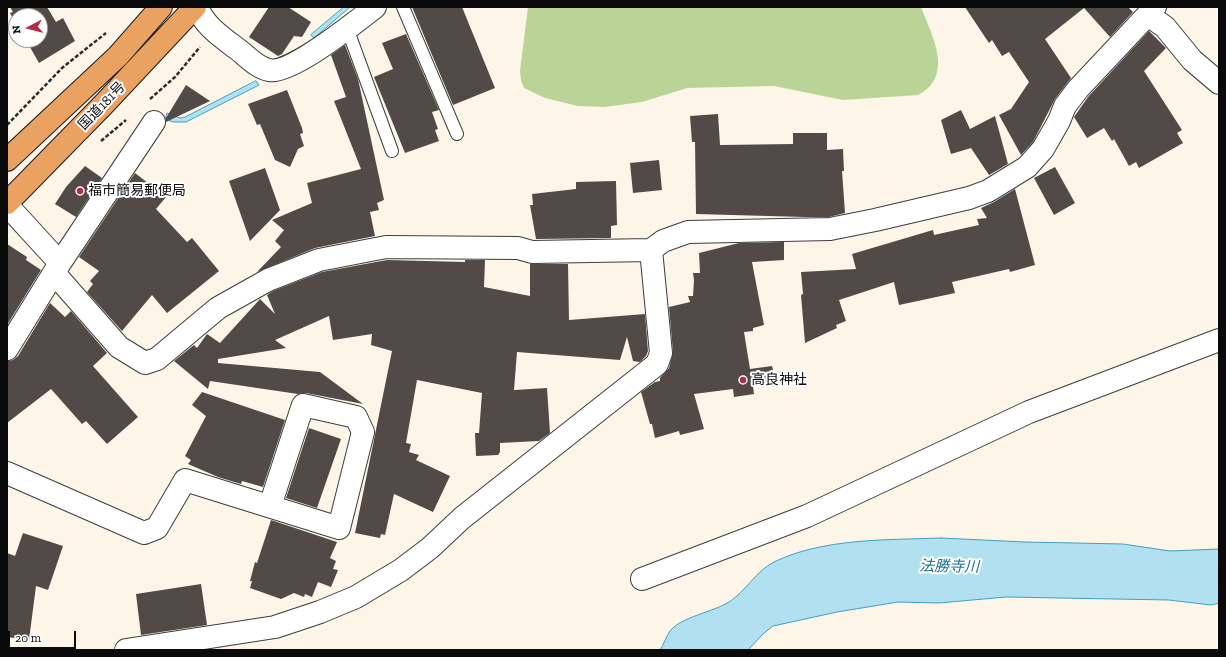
<!DOCTYPE html>
<html>
<head>
<meta charset="utf-8">
<style>
	body { margin:0 }
	#map { position:relative; width:1226px; height:657px; overflow:hidden; background:#fdf6e8; font-family:"Zilla Slab",serif }
	canvas { display:block }
	.frame { position:absolute; inset:0; border:8px solid #0a0a0a; pointer-events:none }
	.north { position:absolute; left:8px; top:8px; width:40px; height:40px; box-sizing:border-box; background:#fff; border:1px solid #9d9d9d; border-radius:50%; rotate:263deg; font-size:11px; font-weight:700; line-height:16px; text-align:center; color:#0a0a0a }
	.north::after { content:''; display:block; margin:auto; width:14px; height:18px; background:#ad2e46; clip-path:polygon(50% 0,100% 100%,50% 72%,0 100%) }
	.scale { position:absolute; left:8px; top:631px; width:68px; height:18px; box-sizing:border-box; border:2px solid #0a0a0a; border-top:0; padding-left:5px; font-size:12px; line-height:14px; white-space:nowrap; color:#0a0a0a; -webkit-text-stroke:3px #fff; paint-order:stroke }
</style>
</head>
<body>
<div id="map">
<canvas width="1226" height="657"></canvas>
<div class="frame"></div>
<div class="north">N</div>
<div class="scale">20 m</div>
</div>
<script>
const c = document.querySelector('canvas').getContext('2d');
c.lineJoin = 'round';
function fillPath(path, color) { c.fillStyle = color; c.fill(path, 'evenodd'); }
function strokePath(path, color, width, dash) { c.strokeStyle = color; c.lineWidth = width; c.lineCap = dash ? 'butt' : 'round'; c.setLineDash(dash || []); c.stroke(path); }
function drawText(font, color, halo, rows, align = 'center') {
  c.font = font + ' "Zilla Slab","Noto Sans JP",serif'; c.lineWidth = 4; c.setLineDash([]); c.textBaseline = 'middle'; c.strokeStyle = halo; c.fillStyle = color; for (const [text, x, y, turn = 0] of rows) {
    c.save(); c.translate(x, y); c.rotate((+turn || 0) * Math.PI / 180); c.textAlign = isNaN(turn) ? turn : align; if (halo) c.strokeText(text, 0, 0); c.fillText(text, 0, 0); c.restore();
  }
}
fillPath(new Path2D(`
	M528 7H921C932 36 955 76 918 95L843 100 774 86 687 88 642 102 604 107 578 106 545 98 524 88 521 80 520 71Z`), '#bad397');
const water = new Path2D(`
	M344 7H350L314 38 311 35Z
	M256 81 259 85 186 122H173L165 119 167 113 180 118 185 117Z
	M941 538 1025 542 1123 544 1170 551 1219 549V603L1211 605 1169 600 1006 597 939 603 898 602 837 612 773 626 763 634 748 650H660C664 644 666 637 670 631 681 617 713 612 729 602 746 591 756 571 774 562 823 538 888 540 941 538Z`);
fillPath(water, '#b1e1f0');
strokePath(water, '#3f9fc1', 1);
fillPath(new Path2D(`
	M10 7H47L56 22 63 18 75 41 39 63 26 40H40V16H16V24L10 13 13 12Z
	M269 7H288L311 22 302 37 294 36 282 54 278 56 249 37Z
	M412 7H462L495 88 453 105Z
	M965 7H1128L1133 12 1110 37 1084 8 1045 39 1071 78 1055 99 1033 142 1021 155 999 115 1011 109 1029 82 1009 52 1002 56 992 40 989 43Z
	M1149 31 1166 48 1144 71 1182 130 1177 133 1183 143 1139 168 1136 162 1129 166 1114 139 1112 141 1104 128 1087 138 1074 117 1088 97Z
	M406 34 439 110 432 112 438 129 435 130 439 141 405 153 374 77 393 69 382 43Z
	M345 45 358 79 384 200 377 203 379 210 370 212 375 236 315 248 257 272 281 247 275 241 284 230 272 220 312 203 307 183 361 169 334 101 346 97 331 55Z
	M186 85 210 101 166 122V118Z
	M287 90 302 128 303 133 300 134 304 146 298 149 290 167 275 160 260 124 257 125 248 104Z
	M961 110 970 129 995 116 1008 164 989 175 971 148 951 154 941 120Z
	M718 114 720 145 793 144V133H827V150L843 149 844 171H842L845 213 829 217H804L696 214 695 142H692L690 116Z
	M659 160 662 190 633 193 630 163Z
	M85 166 102 178 76 217 55 204 66 187Z
	M1055 167 1075 203 1054 215 1034 178Z
	M265 168 280 210 250 241 229 181Z
	M135 173 166 197 156 209 187 242 192 238 219 271 167 313 152 295 122 331 87 292 93 284 90 281 99 271 79 257Z
	M616 181 617 225 611 226V238L536 239 530 205H533L532 194 576 189V182Z
	M1015 189 1035 265 1010 272 1009 269 952 282 955 293 899 305 894 282 839 300 846 321 836 325 837 328 805 343 801 295 803 294 801 272 856 269 852 254 933 230 934 235 979 225 977 219 987 218 981 208 994 202Z
	M784 242V260L752 262 764 325 753 328V331L744 332 750 369 772 366 776 383 753 386 754 394 734 397 733 389 694 394 704 429 680 435 679 431 655 438 652 424H650L641 392 655 382 660 381V378L669 368 673 352 669 307 690 302 688 296H693L694 280 693 273H700L699 253 739 243Z
	M7 244 27 257 26 260 41 270 7 325Z
	M387 260 465 262V260H485L484 287 530 296V264H568L569 320 645 314 648 351 646 356 640 362 633 361 627 337 620 360 517 352 514 390 547 388 550 433 539 441 500 443V452L498 455 476 456 475 433H479L482 393 417 380 406 443 411 444 409 452 419 455 416 460 450 476 433 512 394 494 385 535 381 534 380 538 355 533 392 351 371 345 372 334 333 340 329 316 275 340 286 348 218 359V363L320 372 363 404 306 393 298 394 210 381 208 389 174 361 194 345 197 348 207 334 220 343 260 299 275 314 267 295 273 291 322 272Z
	M50 303 65 317 71 311 107 353 93 366 138 417 107 444 86 421 82 424 51 389 7 423V361L13 360 18 356Z
	M202 392 285 420 263 487 242 481 241 484 218 477 188 464 191 460 185 456 206 416 192 405Z
	M309 428 341 439 317 508 286 498Z
	M271 520 337 542 330 558 336 561 333 569 338 570 331 587 318 582 312 597 305 594 304 597 294 593 281 599 250 588 252 581H250L255 562 257 563Z
	M23 533 63 546 48 590 36 586 29 640 7 637V553L15 556Z
	M201 584 207 625 141 635 136 594Z`), '#514a47');
const service = new Path2D(`
	M403 7 457 134
	M347 28 392 151`);
const minor = new Path2D(`
	M197 7C205 26 220 36 236 48 246 55 257 68 269 70 290 75 357 21 375 7
	M1148 15 1165 27 1192 60 1219 83
	M7 205 60 263
	M54 273 119 347 145 363 157 359 218 308 268 280 319 260 386 247 518 248 532 252 651 250 663 241 688 232 830 229 875 220 969 198 988 191 1027 167 1043 149 1059 121 1065 106 1078 89 1155 7
	M7 349 60 263 154 122
	M7 473 144 533 157 528 185 480 339 528 363 432 356 417 303 405 270 506
	M642 579 807 516 1029 412 1219 340
	M126 650 275 627 320 612 356 597 401 570 430 548 462 518 657 364 661 353 651 250`);
const trunk = new Path2D(`
	M7 160 118 56 161 7
	M7 203 104 104 195 7`);
strokePath(service, '#3d3d3d', 14);
strokePath(minor, '#3d3d3d', 24);
strokePath(trunk, '#1b1b1b', 24);
strokePath(new Path2D(`
	M150 99 175 77 200 47
	M7 125 62 68 106 33
	M101 141 126 120`), '#2c2c2c', 2.5, [4, 2]);
strokePath(service, '#fff', 12);
strokePath(minor, '#fff', 22);
strokePath(trunk, '#eaa262', 22);
for (const [x, y, r, color] of [
	[80,191,4,"#ad2e46"],
	[743,380,4,"#ad2e46"]
]) { const dot = new Path2D(); dot.arc(x, y, r, 0, 2 * Math.PI); c.fillStyle = color; c.fill(dot); strokePath(dot, '#fff', 1.5); }
drawText('14px', '#0a0a0a', '#fff', [
	["国道181号",102,106,-46]
]);
drawText('14px', '#0a0a0a', '#fff', [
	["福市簡易郵便局",88,191],
	["高良神社",751,380]
], 'left');
drawText('italic 15px', '#1f6e90', '#fff', [
	["法勝寺川",949,567,1]
]);
</script>
</body>
</html>
